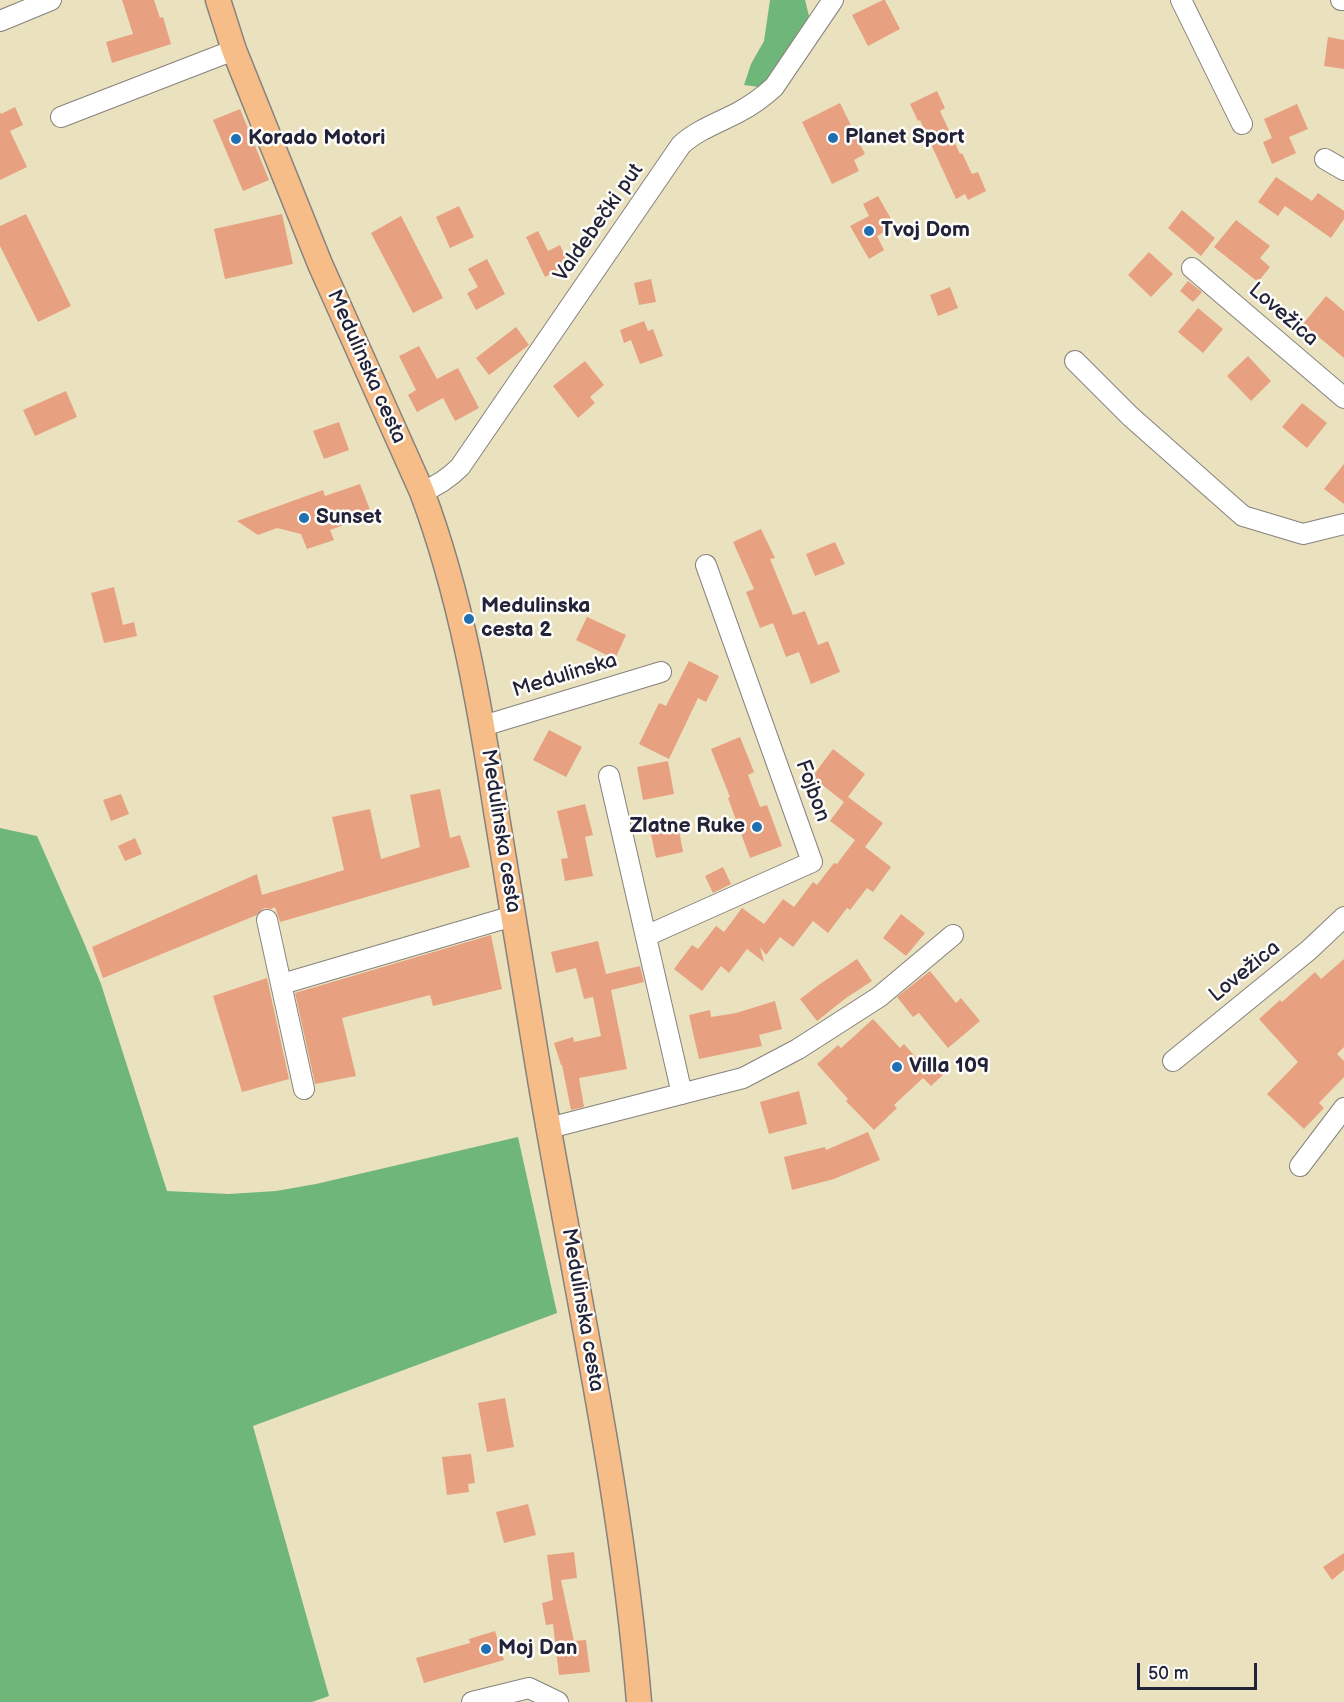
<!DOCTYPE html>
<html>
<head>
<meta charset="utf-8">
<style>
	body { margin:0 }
	#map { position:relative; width:1344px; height:1702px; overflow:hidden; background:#eae1bf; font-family:"Balsamiq Sans",sans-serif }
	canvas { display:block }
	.scale { position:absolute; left:1137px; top:1663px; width:120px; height:27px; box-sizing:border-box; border:3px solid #22223b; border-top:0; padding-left:8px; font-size:18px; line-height:21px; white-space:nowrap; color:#22223b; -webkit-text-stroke:4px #fdfcf7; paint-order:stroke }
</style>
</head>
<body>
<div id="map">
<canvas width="1344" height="1702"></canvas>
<div class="scale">50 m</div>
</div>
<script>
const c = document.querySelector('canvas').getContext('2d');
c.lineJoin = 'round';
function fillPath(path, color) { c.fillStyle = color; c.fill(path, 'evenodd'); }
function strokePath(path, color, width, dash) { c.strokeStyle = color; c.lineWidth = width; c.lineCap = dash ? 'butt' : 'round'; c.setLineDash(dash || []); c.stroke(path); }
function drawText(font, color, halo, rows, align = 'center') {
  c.font = font + ' "Balsamiq Sans",sans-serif'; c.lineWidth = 5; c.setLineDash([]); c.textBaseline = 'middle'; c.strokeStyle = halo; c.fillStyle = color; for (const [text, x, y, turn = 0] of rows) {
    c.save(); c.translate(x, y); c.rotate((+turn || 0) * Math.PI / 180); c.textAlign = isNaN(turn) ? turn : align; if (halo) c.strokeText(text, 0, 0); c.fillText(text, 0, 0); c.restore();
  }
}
fillPath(new Path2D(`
	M770 0H805L809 16 775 72 759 87 744 85 751 64 764 41Z
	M0 828 37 836 82 938 101 984 167 1191 229 1194 276 1191 316 1184 518 1137 557 1313 253 1426 329 1696 312 1702H0Z`), '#6fb67a');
fillPath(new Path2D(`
	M122 0H154L160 18 163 17 171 44 112 63 106 42 133 34Z
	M883 0H885L900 29 868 46 852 15Z
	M1328 37 1344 40V69L1324 66Z
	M937 91 945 108 940 111 960 154 962 153 972 174 978 172 986 191 968 200 965 194 956 199 920 120 918 121 910 104Z
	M840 103 865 154 854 160 859 171 832 184 802 122Z
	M1297 104 1308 129 1289 137 1296 153 1272 164 1263 142 1272 138 1264 119Z
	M15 107 23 125 10 131 27 167 0 180V112L1 114Z
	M240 109 269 180 243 191 213 120Z
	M1276 177 1312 201 1318 193 1344 211V219L1331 238 1285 206 1278 216 1258 202Z
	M878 196 895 226 877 236 884 250 869 259 850 226 869 216 863 204Z
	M459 206 474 237 450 248 436 217Z
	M1182 210 1215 238 1201 256 1168 228Z
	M26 214 71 306 38 322 0 246V226Z
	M282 214 293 264 225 279 214 229Z
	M401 216 443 298 413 313 371 233Z
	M1236 220 1270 246 1260 258 1270 267 1258 282 1214 247Z
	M538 231 548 251 560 245 569 265 545 277 526 237Z
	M1149 252 1173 274 1151 297 1128 275Z
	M487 259 505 294 476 310 467 293 478 287 468 269Z
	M651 279 656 302 639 305 634 283Z
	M1188 281 1202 292 1193 302 1180 291Z
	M950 287 958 308 938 316 930 295Z
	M1326 296 1344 311V358L1303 324Z
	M1198 308 1223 329 1203 353 1178 332Z
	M644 321 648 331 653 329 663 356 640 364 631 340 624 343 620 330Z
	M516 327 529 345 489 375 476 358Z
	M419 346 437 379 458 368 479 408 455 421 443 398 417 412 408 395 416 390 399 356Z
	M1248 356 1271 381 1251 401 1227 376Z
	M585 361 604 385 590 397 595 403 578 418 553 386Z
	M66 391 77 417 35 436 23 410Z
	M1302 403 1327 423 1307 448 1282 427Z
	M339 422 349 450 324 459 313 431Z
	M1344 464V504L1324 489Z
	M360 484 372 515 330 530 334 540 307 549 301 534 277 528 258 535 237 521 323 490 325 496Z
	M761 529 775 558 770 559 793 615 805 611 818 645 828 641 840 672 811 684 799 652 786 657 773 623 760 628 746 592 754 589 733 542Z
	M835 542 845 564 815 576 806 554Z
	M114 587 123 625 134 622 137 636 104 643 91 593Z
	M587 617 626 635 615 659 576 640Z
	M689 661 719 676 706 702 698 698 669 759 639 744 659 703 666 706Z
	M549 730 582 747 566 777 533 760Z
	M740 737 754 772 748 775 760 807 767 805 782 846 750 858 728 798 730 797 711 749Z
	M833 749 865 774 848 797 883 823 865 847 891 867 873 892 867 888 850 910 847 908 828 933 813 921 793 947 780 937 766 955 760 947 764 962 747 949 729 973 721 966 702 991 674 969 692 945 698 949 716 926 724 932 742 908 764 924 783 899 794 907 813 882 817 885 834 863 837 864 855 840 830 821 844 802 812 777Z
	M668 761 674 794 643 800 637 767Z
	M440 789 450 838 460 835 470 867 280 922 275 907 271 909 264 908 257 915 103 978 92 947 257 874 262 895 344 870 332 817 370 809 381 859 420 847 410 795Z
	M121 794 129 814 111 821 103 800Z
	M585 804 593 835 585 837 593 876 565 881 561 859 568 858 557 811Z
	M677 820 683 852 656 858 649 825Z
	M135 838 142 854 125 861 118 846Z
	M723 867 731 884 713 893 705 876Z
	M901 914 925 933 906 956 883 938Z
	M491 935 502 989 433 1006 430 995 342 1018 356 1076 315 1084 295 993Z
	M598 941 606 974 640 966 644 982 611 990 627 1069 579 1078 584 1107 571 1110 562 1065H561L554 1043 573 1037 574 1042 601 1036 593 997 584 999 576 968 556 973 551 952Z
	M857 959 872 981 846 998 817 1021 800 999 820 984Z
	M1344 959V1047L1337 1054 1344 1061V1077L1319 1103 1324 1108 1304 1129 1267 1094 1298 1062 1259 1019 1280 1000 1282 1002 1315 972 1321 979Z
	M930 971 956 1003 961 998 980 1021 948 1048 919 1013 913 1017 897 997Z
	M267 978 289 1079 242 1092 213 996Z
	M775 1001 782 1029 759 1035 762 1046 699 1059 689 1015 710 1010 711 1017 736 1013Z
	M873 1019 900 1048 904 1044 927 1070 934 1063 945 1073 931 1086 923 1078 894 1105 897 1108 874 1130 846 1101 848 1099 817 1064 838 1045 841 1048Z
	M799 1091 807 1124 769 1134 760 1102Z
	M868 1132 880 1160 834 1179 792 1190 784 1157 825 1147 826 1150Z
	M505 1398 514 1447 487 1452 478 1403Z
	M471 1454 475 1483 468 1484 469 1492 447 1495 442 1457Z
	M528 1504 536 1535 504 1543 496 1512Z
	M574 1552 577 1578 561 1580 574 1641 586 1640 590 1672 559 1675 553 1624 546 1625 542 1603 553 1600 547 1555Z
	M1344 1553V1570L1332 1580 1323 1567Z
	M495 1631 504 1660 424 1683 416 1658 470 1643 469 1639Z`), '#e7a181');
const minor = new Path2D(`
	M1181 0 1242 124
	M1341 0H1344
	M0 21 51 0
	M61 117 234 50
	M1325 159 1344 170
	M1192 268 1344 398
	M1075 361 1130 416 1243 516 1303 534 1344 524
	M422 492C437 486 448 479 460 467L681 145C697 130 720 122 739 112 752 105 763 97 774 87L833 0
	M483 726 661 672
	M609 776 682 1094
	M267 920 304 1089
	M646 936 812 862 706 565
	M282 984 513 916
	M1173 1061 1309 950 1344 917
	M549 1128 743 1078 798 1049 879 997 953 935
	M1300 1166 1344 1108
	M472 1702 529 1688 558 1702`);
const major = new Path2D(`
	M218 0 234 50 320 264 422 492C461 596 480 707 497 817 511 902 525 988 539 1073 574 1283 622 1490 639 1702`);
strokePath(minor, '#86827d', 22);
strokePath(major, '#86827d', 27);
strokePath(minor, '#fff', 20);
strokePath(major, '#f7bd88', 24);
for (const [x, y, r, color] of [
	[833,138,6,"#1f6fb2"],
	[236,139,6,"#1f6fb2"],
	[869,231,6,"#1f6fb2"],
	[304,518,6,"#1f6fb2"],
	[469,619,6,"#1f6fb2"],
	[757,827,6,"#1f6fb2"],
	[897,1067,6,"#1f6fb2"],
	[486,1649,6,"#1f6fb2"]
]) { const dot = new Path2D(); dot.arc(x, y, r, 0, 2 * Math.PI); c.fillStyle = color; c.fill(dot); strokePath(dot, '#fdfcf7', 2); }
drawText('bold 21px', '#22223b', '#fdfcf7', [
	["Planet Sport",845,138],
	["Korado Motori",248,139],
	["Tvoj Dom",881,231],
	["Sunset",316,518],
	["Medulinska",481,607],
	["cesta 2",481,631],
	["Zlatne Ruke",745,827,"right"],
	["Villa 109",909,1067],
	["Moj Dan",498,1649]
], 'left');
drawText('21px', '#22223b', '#fdfcf7', [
	["Valdebečki put",599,223,-55],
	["Lovežica",1283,315,41],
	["Medulinska cesta",366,367,66],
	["Medulinska",565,676,-17],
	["Fojbon",812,791,70],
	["Medulinska cesta",500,831,81],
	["Lovežica",1245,972,-39],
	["Medulinska cesta",582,1310,80]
]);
</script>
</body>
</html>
